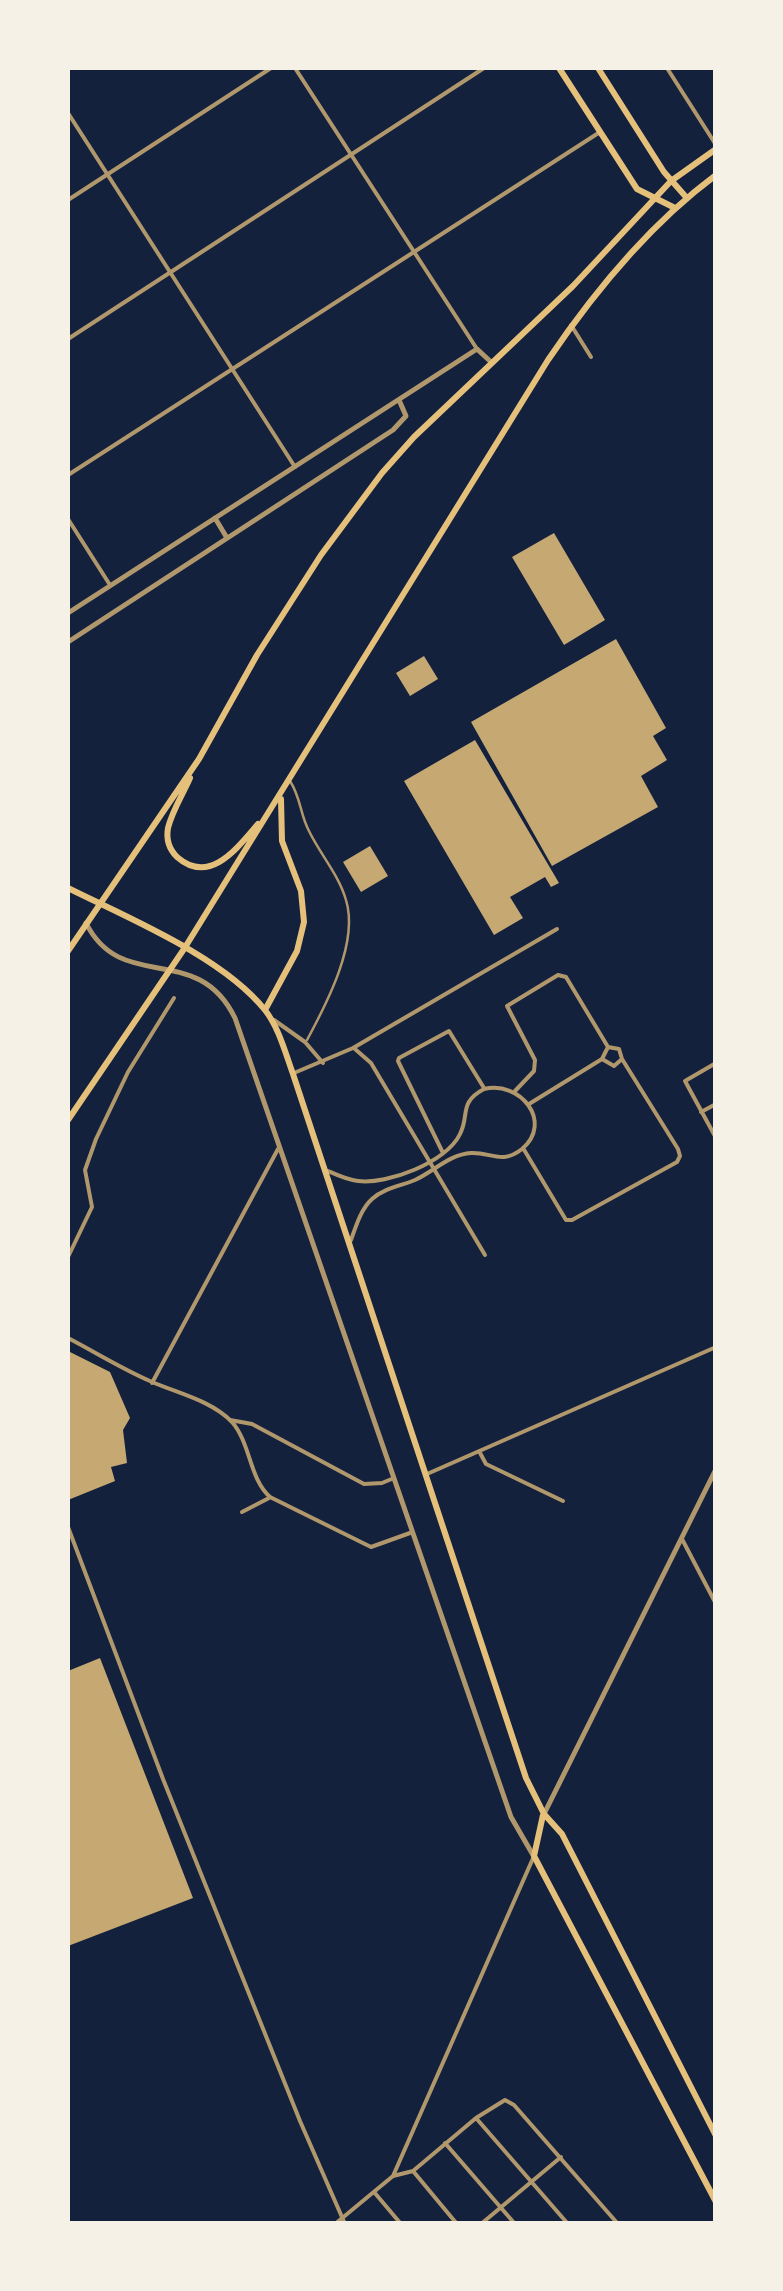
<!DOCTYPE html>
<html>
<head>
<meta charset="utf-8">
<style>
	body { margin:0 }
	#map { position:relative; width:783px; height:2291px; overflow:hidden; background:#14213d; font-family:"Exo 2",sans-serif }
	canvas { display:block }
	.frame { position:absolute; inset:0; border:70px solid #f6f1e7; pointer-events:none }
</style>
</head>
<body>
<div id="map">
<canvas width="783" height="2291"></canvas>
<div class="frame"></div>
</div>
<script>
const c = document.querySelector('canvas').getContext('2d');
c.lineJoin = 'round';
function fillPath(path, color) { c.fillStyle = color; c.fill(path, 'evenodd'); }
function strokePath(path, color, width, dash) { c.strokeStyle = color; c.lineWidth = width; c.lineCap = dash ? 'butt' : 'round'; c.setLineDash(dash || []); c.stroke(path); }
fillPath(new Path2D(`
	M554 533 605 620 564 645 512 557Z
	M616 639 666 728 653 736 667 760 641 776 658 807 552 866 471 722Z
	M424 656 438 679 410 696 396 673Z
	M475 740 559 883 551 887 545 877 510 897 523 918 494 935 404 781Z
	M370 846 388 876 361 892 343 862Z
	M68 1351 110 1372 130 1418 123 1430 127 1463 111 1467 115 1481 68 1500Z
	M100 1658 193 1898 68 1946V1671Z`), '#c6a872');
strokePath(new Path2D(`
	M290 781C301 798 300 814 309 831 320 854 339 875 346 900 359 942 327 1003 307 1040`), '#b1986c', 2.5);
strokePath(new Path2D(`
	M295 68 477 349
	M667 68 716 145
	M68 113 295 467
	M68 200 271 68
	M571 325 591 357
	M68 339 484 68
	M68 475 600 132
	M68 519 110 585
	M274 1020 305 1042 323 1063
	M355 1049 371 1063 485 1255
	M716 1063 685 1081 716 1138
	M294 1073 353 1048 557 929
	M515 1091 534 1071 535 1060 507 1006 558 975 566 977 608 1047
	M529 1104 602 1059 608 1047 619 1049 622 1059 614 1066 602 1059
	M701 1112 716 1104
	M523 1148 566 1220H572L677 1162 680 1156 678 1149 622 1059
	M443 1153 398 1061 399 1058 449 1031 484 1088
	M328 1171C337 1175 348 1180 358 1181 387 1185 447 1162 460 1134 470 1115 458 1103 484 1089 520 1080 554 1122 522 1149 502 1165 491 1152 471 1153 450 1154 433 1172 415 1180 401 1186 384 1188 372 1199 361 1209 356 1226 351 1240
	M68 1257 92 1207 85 1170 96 1139 128 1072 174 998
	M68 1338C95 1352 122 1369 150 1381 176 1393 211 1400 232 1422 251 1444 249 1478 270 1497L371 1547 410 1533
	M152 1383 278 1149
	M230 1420 252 1424 364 1484 382 1483 394 1478
	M479 1451 486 1464 563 1501
	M427 1474 716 1347
	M242 1512 269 1498
	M68 1527 163 1779 300 2121 345 2224
	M682 1539 716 1604
	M476 2118 568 2224
	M445 2143 515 2224
	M413 2171 457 2224
	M393 2176 534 1856
	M374 2192 401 2224
	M335 2224 393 2176 413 2171 476 2118 505 2100 514 2105 618 2224
	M481 2224 561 2157`), '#b1986c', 4);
strokePath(new Path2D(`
	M215 518 227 538
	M68 613 477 349 491 362
	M68 642 393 430 406 416 399 400
	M86 923C122 995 197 940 235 1018L511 1817 533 1855
	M544 1814 716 1469`), '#b1986c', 5);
strokePath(new Path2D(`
	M559 68 637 189 675 208
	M598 68 664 172 686 197
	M190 778C183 794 172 811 168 828 166 839 169 849 177 857 210 886 238 847 258 824
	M68 888C128 918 223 957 265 1010 279 1028 285 1052 293 1074L526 1778 544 1814 562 1834 716 2136
	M68 951 199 759 257 655 321 555 382 473 414 437 573 286 671 181 716 149
	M265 1010 297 951 304 922 301 891 282 841 281 799
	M68 1120 184 949 548 360C594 292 650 224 716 175
	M543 1815 534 1856 716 2202`), '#e5c07b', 6);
</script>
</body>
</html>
